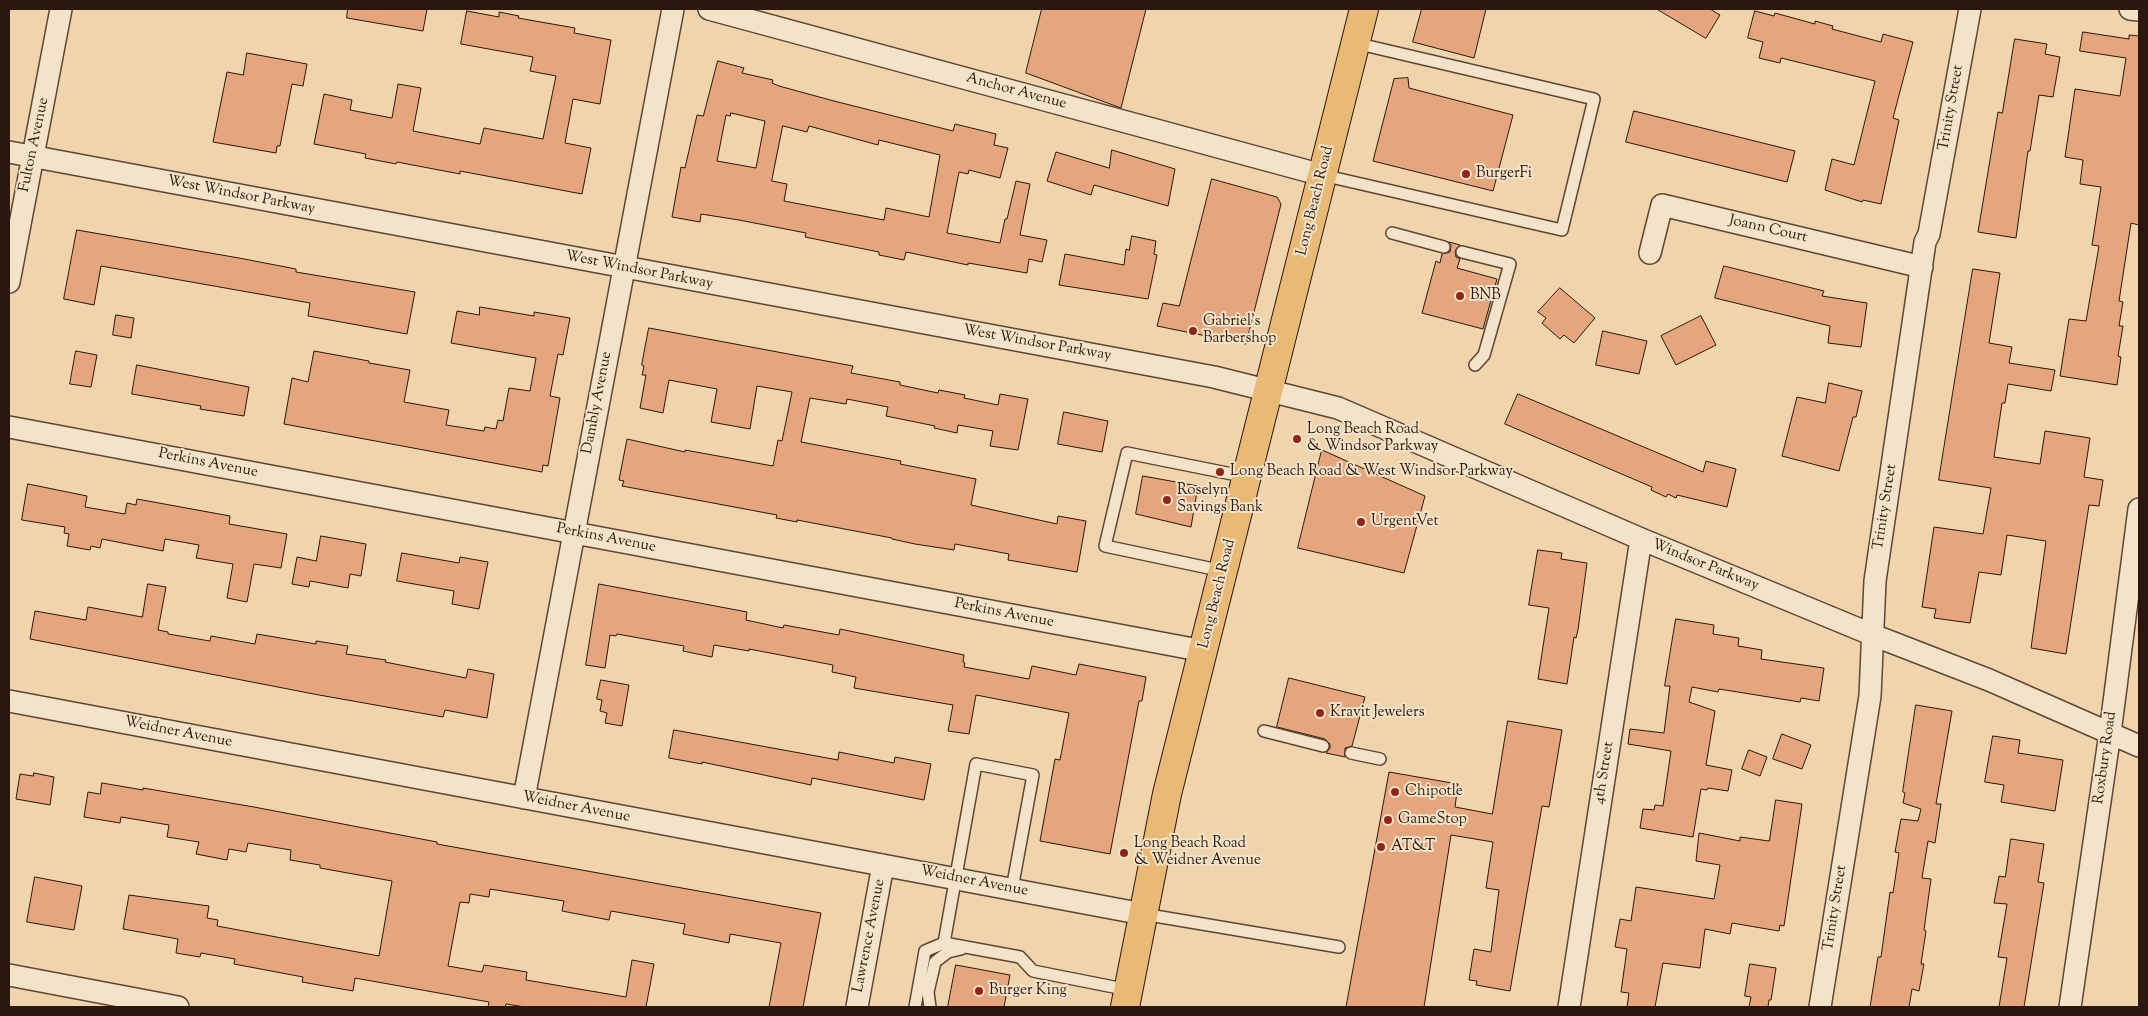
<!DOCTYPE html>
<html>
<head>
<meta charset="utf-8">
<style>
	body { margin:0 }
	#map { position:relative; width:2148px; height:1016px; overflow:hidden; background:#f0d4ac; font-family:"Sorts Mill Goudy",serif }
	canvas { display:block }
	.frame { position:absolute; inset:0; border:10px solid #2b170d; pointer-events:none }
</style>
</head>
<body>
<div id="map">
<canvas width="2148" height="1016"></canvas>
<div class="frame"></div>
</div>
<script>
const c = document.querySelector('canvas').getContext('2d');
c.lineJoin = 'round';
function fillPath(path, color) { c.fillStyle = color; c.fill(path, 'evenodd'); }
function strokePath(path, color, width, dash) { c.strokeStyle = color; c.lineWidth = width; c.lineCap = dash ? 'butt' : 'round'; c.setLineDash(dash || []); c.stroke(path); }
function drawText(font, color, halo, rows, align = 'center') {
  c.font = font + ' "Sorts Mill Goudy",serif'; c.lineWidth = 4; c.setLineDash([]); c.textBaseline = 'middle'; c.strokeStyle = halo; c.fillStyle = color; for (const [text, x, y, turn = 0] of rows) {
    c.save(); c.translate(x, y); c.rotate((+turn || 0) * Math.PI / 180); c.textAlign = isNaN(turn) ? turn : align; if (halo) c.strokeText(text, 0, 0); c.fillText(text, 0, 0); c.restore();
  }
}
const building = new Path2D(`
	M348 9H427L423 31 347 18Z
	M1042 9H1146L1121 108 1026 73Z
	M1422 9H1486L1474 58 1413 42Z
	M1657 9H1710L1720 15 1706 38Z
	M467 11 499 17V12L519 16 518 18 575 28 574 33 611 40 600 104 573 99 565 143 591 148 582 194 460 171V174L397 162 396 164 365 158 366 154 314 144 324 94 352 100 350 110 392 118 398 84 421 88 413 131 480 144 484 128 543 139 556 76 530 71 533 57 461 44Z
	M1755 11 1774 16 1775 13 1815 24V21L1833 26 1832 29 1881 42 1883 34 1913 42 1893 118 1899 120 1881 204 1863 200 1862 202 1825 190 1832 159 1854 165 1875 81 1781 58 1780 63 1759 58 1763 42 1748 38Z
	M2083 32 2129 39V35L2139 36V225L2131 223 2119 301 2123 302 2119 326H2123L2118 356 2121 357 2117 385 2060 376 2069 319 2086 321 2099 246 2092 245 2101 187 2080 184 2083 160 2065 157 2075 89 2120 96 2126 58 2080 51Z
	M2015 39 2047 44 2045 54 2060 57 2053 97 2039 95 2030 151H2028L2016 238 1978 232 1998 112 2002 113Z
	M247 53 307 64 303 86 292 84 280 146H277L276 153 213 142 227 72 243 75Z
	M718 61 744 68 742 73 773 80 772 83 779 86 834 101 953 131 955 124 996 134 994 145 1008 148 1000 178 969 170 968 174 959 172 947 233 1000 243 1005 219H1007L1016 181 1030 184 1020 235 1047 240 1042 262 1029 259 1027 273 968 263V265L906 252 904 260 879 255V252L805 237 806 233 739 220 701 214 700 222 672 217 681 167 685 168 697 115 703 116ZM731 113 765 121 756 168 717 161 726 115 730 116ZM783 126 807 132 809 126 878 145 879 140 940 155 929 217 886 208 884 220 784 201 787 184 772 181Z
	M1408 78 1409 88 1513 115 1493 191 1373 161 1394 79Z
	M1634 111 1795 151 1787 182 1626 142Z
	M1112 150 1175 169 1168 206 1094 185 1091 195 1047 181 1056 152 1109 168Z
	M1212 179 1277 197 1281 204 1246 344 1157 326 1163 303 1179 306Z
	M77 230 239 258 296 269V272L415 292 407 334 308 316 310 303 101 266 94 305 64 299Z
	M1132 236 1156 241 1154 254 1157 255 1148 299 1059 285 1065 254 1124 265 1126 249 1129 250Z
	M1449 242 1460 245 1455 251 1456 257 1460 259 1457 268 1497 279 1483 329 1422 313 1436 261 1440 263 1442 254 1450 252 1451 246Z
	M1724 266 1824 291 1822 296 1867 303 1861 347 1828 343 1830 326 1715 298Z
	M1973 269 2000 273 1989 343 2012 347 2009 363 2055 370 2051 391 2008 384 2005 403H2002L1994 457 2040 464 2045 431 2090 438 2084 477 2103 480 2099 506 2089 505 2066 654 2031 648 2046 541 2007 535 2001 575 1979 572 1970 623 1934 618 1936 609 1922 607 1934 527 1983 534 1991 488 1939 480Z
	M1560 288 1595 318 1574 343 1564 335 1560 339 1542 323 1546 318 1538 312Z
	M480 307 534 316V312L570 318 563 355 558 354 550 396 560 398 548 466 543 465 542 472 284 424 292 378 308 382 314 351 369 361V363L410 370 404 402 449 410 446 425 484 431 485 427 496 429 498 420 503 421 509 388 530 391 536 358 451 343 457 311 479 315Z
	M116 315 134 318 131 338 113 335Z
	M1701 316 1716 345 1676 365 1661 336Z
	M649 328 853 366 851 373 900 382V385L938 393 939 390 965 395 964 398 998 405 1000 394 1028 399 1018 450 990 446 993 431 958 425 957 433 934 428 935 426 886 416 888 407 847 399 846 404 810 398 801 442 901 461 900 464 976 479 971 505 1057 524 1058 516 1086 521 1077 572 1008 560 1009 554 955 544 954 550 915 544 892 539V538L797 520V522L776 518 777 515 622 486 624 481 619 480 627 439 685 452V450L773 466 778 440 782 441 792 392 757 386 750 429 711 422 717 389 669 380 663 413 640 408 646 375H642L644 366 642 365Z
	M1603 331 1647 341 1639 374 1596 365Z
	M76 351 97 355 91 387 70 384Z
	M137 365 249 387 244 416 200 409 201 406 132 394Z
	M1829 383 1862 391 1856 417H1853L1839 471 1782 456 1797 397 1825 403Z
	M1518 394 1703 472 1706 461 1736 469 1727 507 1677 495 1676 498 1668 494 1666 497 1651 490 1652 487 1505 424Z
	M1064 412 1108 421 1102 452 1058 444Z
	M1322 450 1425 496 1404 573 1298 548Z
	M1143 476 1198 486 1191 527 1136 514Z
	M28 484 87 496 85 507 125 514 127 503 136 505 137 499 230 516 229 524 287 534 281 568 254 564 247 602 227 598 233 564 196 558 199 545 165 539 163 551 102 539 100 548 91 546 90 550 67 546 69 534 64 533 65 527 22 520Z
	M321 536 366 544 361 576 350 574 348 588 310 581 309 587 292 584 297 557 316 561Z
	M1538 550 1562 553 1561 559 1587 563 1578 630 1576 638 1574 637 1567 684 1538 679 1549 608 1529 605Z
	M402 553 459 563 460 557 488 562 479 609 452 604 454 591 397 581Z
	M148 584 166 587 158 630 168 632V634L210 641 211 636 255 644 257 634 316 644V641L348 646 346 654 386 660 385 662 466 678 468 669 494 674 487 718 445 710 443 717 319 695 30 639 35 611 86 620 88 607 142 617Z
	M599 584 747 612 746 620 783 628 784 625 839 635 840 629 964 655 963 662 965 663 964 667 1029 679 1032 666 1076 675 1079 664 1146 677 1142 701H1139L1110 854 1040 841 1055 759 1060 760 1069 713 976 695 969 734 948 731 953 705 854 688 856 677 832 672 833 665 749 649V651L714 645 712 657 683 651 684 646 617 634 616 636 610 635 605 668 586 665Z
	M1676 619 1714 625 1713 634 1739 638 1738 646 1762 650 1761 659 1824 668 1819 701 1801 698 1800 702 1719 689 1718 692 1692 687 1689 702 1715 711 1706 765 1732 770 1728 791 1708 788 1707 790 1701 789 1693 837 1640 828 1643 809 1654 810 1655 805 1663 806 1671 751 1628 744 1630 729 1664 733 1670 686H1665Z
	M1289 678 1365 697 1352 746 1345 748V757L1326 753 1330 748V744L1325 739 1277 727Z
	M601 680 629 685 622 726 605 723 607 713 600 711 602 700 597 699Z
	M1916 705 1952 711 1936 804H1941L1935 843 1928 841 1922 878 1931 879 1924 930 1926 931 1921 964H1924L1919 991 1912 989 1909 1007H1870L1878 957H1881L1890 892 1893 893 1899 853 1895 852 1901 819 1918 821 1921 809 1903 803 1905 793 1903 792Z
	M1508 721 1562 730 1549 807 1542 806 1510 991 1476 985 1477 981 1469 980 1474 949 1491 952 1499 890 1486 888 1493 842 1451 835 1424 1007H1346L1389 772 1458 784 1455 807 1492 814Z
	M674 730 838 760 839 752 894 763 895 757 931 764 924 800 812 778 811 785 702 762V764L669 758Z
	M1782 734 1811 745 1802 769 1773 759Z
	M1993 736 2020 740 2018 753 2063 760 2055 811 2001 802 2004 785 1985 782Z
	M1749 750 1767 757 1760 776 1742 769Z
	M34 773 54 777 50 805 16 799 20 774 33 776Z
	M102 783 143 790V788L254 807 437 842V844L821 913 803 1007H769L781 943 730 934 729 943 683 934 685 924 611 911 609 920 562 911 564 901 490 889 489 897 470 894 469 903 460 902 448 966 482 972 484 965 527 972 526 980 626 997 632 960 654 964 646 1007H525L506 1004 505 1007H488L489 1002 355 978 353 991 302 982 303 977 234 964 235 959 201 953 200 957 176 953 178 939 123 929 129 895 209 906 207 918 218 920 217 926 379 956 392 881 320 868V865L290 860 291 850 248 843 246 852 229 849 227 860 196 854 199 842 167 837 169 825 121 817 120 823 84 817 88 792 100 794Z
	M1776 800 1802 804 1784 926 1780 925 1779 931 1732 923 1730 934 1705 929 1700 968 1663 963 1655 1007H1627L1629 993 1621 992 1627 949 1615 947 1620 919 1631 921 1636 887 1714 899 1720 865 1696 861 1699 833 1740 841V837L1769 841Z
	M2011 839 2044 844 2038 882 2044 883 2024 1007H1999L2007 958 1998 957 2007 904 1994 903 1999 876 2005 877Z
	M35 877 82 886 74 930 27 922Z
	M1750 964 1776 968 1771 1000H1769L1768 1007H1749L1751 997 1745 996Z
	M956 965 1010 975 1004 1007H948Z`);
fillPath(building, '#e5a57d');
strokePath(building, '#2b170d', 1);
const service = new Path2D(`
	M1322 175 1562 230 1594 99 1355 43
	M1392 233 1444 247
	M1462 252 1510 264 1484 355 1475 365
	M1223 571 1105 546 1127 453 1247 477
	M1264 731 1323 746
	M1351 753 1380 759
	M1143 914 1339 947
	M944 943 976 764 1033 775 1012 889
	M915 1007 925 951 944 943 1020 957 1033 971 1129 990
	M930 1007 928 992 935 962 948 952 961 949`);
const minor = new Path2D(`
	M709 9 1322 175
	M2130 9 2139 10
	M9 152 1214 377 1338 408 1641 539 1873 635 1989 680 2139 746
	M1650 253 1662 205 1922 267
	M9 282 61 9
	M9 427 1204 651
	M9 701 1143 914
	M524 798 673 9
	M9 975 178 1007
	M857 1007 883 865
	M1569 1007 1641 539
	M1820 1007 1870 696 1875 581 1925 242 1929 234 1970 9
	M2070 1007 2110 733 2139 509`);
const primary = new Path2D(`
	M1125 1007 1167 794 1364 9`);
strokePath(service, '#5c4635', 14);
strokePath(minor, '#5c4635', 24);
strokePath(primary, '#2b170d', 30);
strokePath(service, '#f5e3c9', 11);
strokePath(minor, '#f5e3c9', 21);
strokePath(primary, '#e8ba76', 28);
for (const [x, y, r, color] of [
	[1466,174,5,"#8f2418"],
	[1460,296,5,"#8f2418"],
	[1193,331,5,"#8f2418"],
	[1297,439,5,"#8f2418"],
	[1220,472,5,"#8f2418"],
	[1167,500,5,"#8f2418"],
	[1361,522,5,"#8f2418"],
	[1320,713,5,"#8f2418"],
	[1395,792,5,"#8f2418"],
	[1388,820,5,"#8f2418"],
	[1381,847,5,"#8f2418"],
	[1124,853,5,"#8f2418"],
	[979,991,5,"#8f2418"]
]) { const dot = new Path2D(); dot.arc(x, y, r, 0, 2 * Math.PI); c.fillStyle = color; c.fill(dot); strokePath(dot, '#f5e3c9', 2); }
drawText('15px', '#2b170d', '#f5e3c9', [
	["Anchor Avenue",1016,92,15],
	["Trinity Street",1952,108,-80],
	["Fulton Avenue",35,145,-78],
	["West Windsor Parkway",241,196,11],
	["Long Beach Road",1316,201,-76],
	["Joann Court",1768,230,13],
	["West Windsor Parkway",639,271,11],
	["West Windsor Parkway",1037,344,10],
	["Dambly Avenue",598,403,-79],
	["Perkins Avenue",208,464,11],
	["Trinity Street",1886,507,-81],
	["Perkins Avenue",606,539,11],
	["Windsor Parkway",1705,566,22],
	["Long Beach Road",1218,594,-76],
	["Perkins Avenue",1004,614,11],
	["Weidner Avenue",178,733,11],
	["Roxbury Road",2106,758,-82],
	["4th Street",1605,773,-81],
	["Weidner Avenue",576,808,11],
	["Weidner Avenue",974,882,11],
	["Trinity Street",1836,908,-81],
	["Lawrence Avenue",870,936,-79]
]);
drawText('15px', '#2b170d', '#f5e3c9', [
	["BurgerFi",1476,174],
	["BNB",1470,296],
	["Gabriel's",1203,322],
	["Barbershop",1203,339],
	["Long Beach Road",1307,430],
	["& Windsor Parkway",1307,447],
	["Long Beach Road & West Windsor Parkway",1230,472],
	["Roselyn",1177,491],
	["Savings Bank",1177,508],
	["UrgentVet",1371,522],
	["Kravit Jewelers",1330,713],
	["Chipotle",1405,792],
	["GameStop",1398,820],
	["Long Beach Road",1134,844],
	["& Weidner Avenue",1134,861],
	["AT&T",1391,847],
	["Burger King",989,991]
], 'left');
</script>
</body>
</html>
